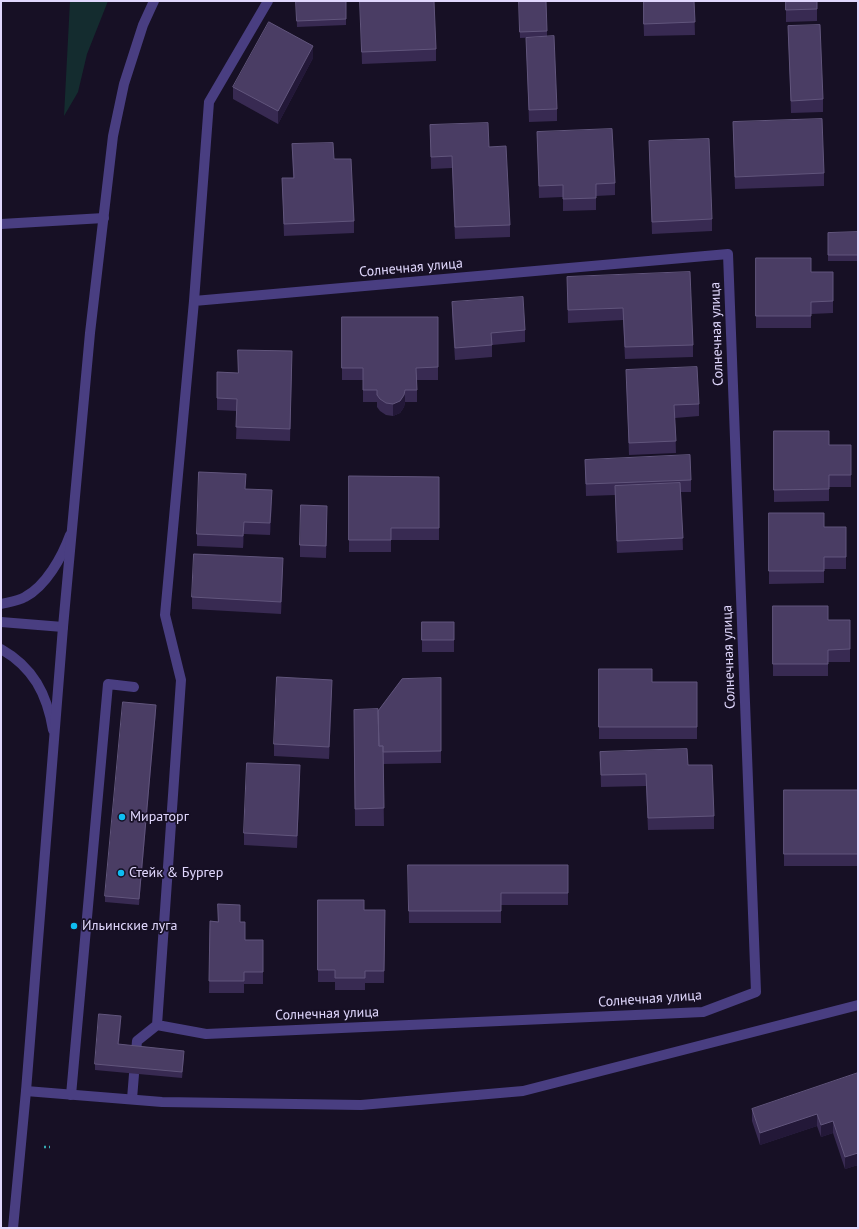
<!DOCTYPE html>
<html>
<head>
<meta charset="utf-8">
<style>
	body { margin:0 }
	#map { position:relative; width:859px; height:1229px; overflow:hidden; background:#171025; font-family:"PT Sans",sans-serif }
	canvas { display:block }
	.frame { position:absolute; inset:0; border:2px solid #e0d7fd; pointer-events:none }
</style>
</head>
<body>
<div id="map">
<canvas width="859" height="1229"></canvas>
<div class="frame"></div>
</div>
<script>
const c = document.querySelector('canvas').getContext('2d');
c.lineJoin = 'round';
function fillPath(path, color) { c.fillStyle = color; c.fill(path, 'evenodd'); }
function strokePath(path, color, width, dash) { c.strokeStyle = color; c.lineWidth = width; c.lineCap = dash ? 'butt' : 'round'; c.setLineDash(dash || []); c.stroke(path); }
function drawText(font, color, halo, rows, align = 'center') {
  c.font = font + ' "PT Sans",sans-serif'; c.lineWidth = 3.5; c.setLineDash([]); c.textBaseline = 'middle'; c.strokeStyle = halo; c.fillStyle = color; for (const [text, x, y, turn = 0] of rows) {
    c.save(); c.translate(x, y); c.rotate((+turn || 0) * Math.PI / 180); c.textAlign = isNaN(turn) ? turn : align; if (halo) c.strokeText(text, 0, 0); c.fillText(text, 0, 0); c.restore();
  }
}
fillPath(new Path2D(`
	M70 1H108L87 54 78 92 64 116Z`), '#142c2f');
strokePath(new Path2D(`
	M44 1147H50`), '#36a8b1', 2.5, [2, 3]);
strokePath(new Path2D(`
	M1 224 104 218
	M157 1025 206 1034 703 1012 756 992 728 254 194 301
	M136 1052 137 1041 157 1025 181 680 165 615 194 301 209 102 268 1
	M71 1095 108 684 134 687
	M132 1099 134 1074`), '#493e81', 10);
strokePath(new Path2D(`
	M1 604C9 602 18 601 25 597 46 586 62 557 70 535
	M1 622 63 627
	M1 649C33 667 47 694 53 730
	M26 1091 162 1102 361 1105 523 1091 858 1005`), '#493e81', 10);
strokePath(new Path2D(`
	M13 1228 26 1091 63 627 90 333 113 136 124 84 143 25 154 1`), '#493e81', 10);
fillPath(new Path2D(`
	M296 1H346V25L297 27Z
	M360 1 436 49V61L362 64Z
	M519 1 547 31V37L520 38Z
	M643 1H694L695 35 644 36Z
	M786 1H817V21L786 22Z
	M857 1H858V21Z
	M788 26 823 99V112L791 113Z
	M526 38 557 109V121L529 122Z
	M313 58 278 124 233 99V87Z
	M733 122 824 173V186L735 189Z
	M430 125 489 147 510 225V237L455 239 452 168 431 169Z
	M537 132 615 183V195L596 196V210L563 211V197L539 198Z
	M649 141 712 219V231L652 234Z
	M292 144 334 159 354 221V233L284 236 282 178H293Z
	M858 232V261H828V233Z
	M756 258 811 272H833V313L811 314V328H756Z
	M567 277 693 345V357L625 359 623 320 568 323Z
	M452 302 525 330V342L492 345V357L455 360 452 314Z
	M342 317H438V380H417V402H405L404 407 400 413 393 416 386 415 380 411 377 407V402H363V380H342Z
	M292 364 290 441 236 439 237 411 217 410V372L238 373Z
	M626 370 699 404V416L675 418 676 453 629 455Z
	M774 431 829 445H851V487H829V501L774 502Z
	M585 460 691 480V492H681L683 550 617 553 615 495 586 496Z
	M349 476 439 477V540H391V552H349Z
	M246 489 272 502 270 535 244 534 243 548 197 546V534Z
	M769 513 824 527H846V569H824V583L769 584Z
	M327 519 326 558 300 557V545Z
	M283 570 281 614 192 609V597Z
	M773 606 828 620H850V662H828V676H773Z
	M422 622H454V652H422Z
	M599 669 652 682H697V739H599Z
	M441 678V763L383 764 384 826H355L354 710 378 717Z
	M332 692 329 759 274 756V744Z
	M156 711 139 905 105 902V896Z
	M600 752 688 765 714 816V829L648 830 646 786 601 787Z
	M300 777 297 848 244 845V833Z
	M784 790H858V866H784Z
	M408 865H568V905H501V923H409Z
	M318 900 364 910H385L384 983H365V990H335V982H318Z
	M210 921 240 922 245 940H263V984H244V993H209Z
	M121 1022 119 1044 184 1057 182 1078 95 1070V1064Z
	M858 1073V1165L845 1169 833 1133 821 1137 817 1126 760 1145 752 1121V1109Z`), '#382a52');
fillPath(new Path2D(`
	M313 46V58L278 124V111Z
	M405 390V402L404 407 400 413 393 416V404Z
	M272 490V502L270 535V523Z
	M327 506V519L326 558V546Z
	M244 522V534L243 548V536Z
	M283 558V570L281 614V602Z
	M332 680V692L329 759V747Z
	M156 705V711L139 905V899Z
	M300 765V777L297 848V836Z
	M121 1016V1022L118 1051V1044Z
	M817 1114V1126L760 1145V1133Z
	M833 1121V1133L821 1137V1125Z
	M858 1153V1165L845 1169V1157Z`), '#231838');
const building = new Path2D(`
	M296 1H346V19L297 21Z
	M360 1H434L436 49 362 52Z
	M519 1H546L547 31 520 32Z
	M644 1H694L695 22 644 24Z
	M786 1H817V9L786 10Z
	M269 22 313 46 278 111 233 87Z
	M820 25 823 99 791 101 788 26Z
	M554 36 557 109 529 110 526 38Z
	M822 119 824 173 735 177 733 122Z
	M488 123 489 147 506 146 510 225 455 227 452 156 431 157 430 125Z
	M612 129 615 183 596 184V198L563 199V185L539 186 537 132Z
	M709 139 712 219 652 222 649 141Z
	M333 143 334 159H351L354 221 284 224 282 178H294L292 144Z
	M858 232V255H828V233Z
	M756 258H811V272H833V301L811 302V316H756Z
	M690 272 693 345 625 347 623 308 568 310 567 277Z
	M523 297 525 330 491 333 492 345 455 348 452 302Z
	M342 317H438V367L416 368 417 390H405L404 395 400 401 393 404 386 403 380 399 377 395V390H363V368H342Z
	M238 350 292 351 290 429 236 427 237 399 217 398V372L238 373Z
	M697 367 699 404 674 405 676 441 629 443 626 370Z
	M774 431H829V445H851V475H829V489L774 490Z
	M690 455 691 480 586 484 585 460Z
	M199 472 246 474 245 489 272 490 270 523 244 522 243 536 197 534Z
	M349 476 439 477V528H391V540H349Z
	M680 483 683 538 617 541 615 486Z
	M301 505 327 506 326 546 300 545Z
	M769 513H824V527H846V557H824V571H769Z
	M194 554 283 558 281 602 192 597Z
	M773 606H828V620H850V649L828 650V664H773Z
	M422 622H454V640H422Z
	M599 669H652V682H697V727H599Z
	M277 677 332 680 329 747 274 744Z
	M441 678V751L383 752V746H379L378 711 402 679Z
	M123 702 156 705 139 899 105 896Z
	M378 709 379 746H383L384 808 355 809 354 710Z
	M687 749 688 765H712L714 816 648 818 646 774 601 775 600 752Z
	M247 763 300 765 297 836 244 833Z
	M784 790H858V854H784Z
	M408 865H568V893H501V911H409Z
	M318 900H364V910H385L384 971H365V978H335V970H318Z
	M218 904 240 905V922H245V940H263V972H244V981H209L210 921 218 922Z
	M99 1014 121 1016 118 1044 184 1051 182 1072 95 1064Z
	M858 1073V1153L845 1157 833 1121 821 1125 817 1114 760 1133 752 1109Z`);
fillPath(building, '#4a3d64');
strokePath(building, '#61557c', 1);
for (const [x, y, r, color] of [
	[122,817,4,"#0ebdf2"],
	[121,873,4,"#0ebdf2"],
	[74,926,4,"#0ebdf2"]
]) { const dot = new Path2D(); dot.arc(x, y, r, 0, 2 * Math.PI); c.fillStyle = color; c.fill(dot); strokePath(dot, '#171025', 1.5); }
drawText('14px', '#e0d7fd', '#171025', [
	["Солнечная улица",411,268,-5],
	["Солнечная улица",717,334,-92],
	["Солнечная улица",729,657,-92],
	["Солнечная улица",650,999,-4],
	["Солнечная улица",327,1014,-2]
]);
drawText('14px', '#e0d7fd', '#171025', [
	["Мираторг",130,817],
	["Стейк & Бургер",129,873],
	["Ильинские луга",82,926]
], 'left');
</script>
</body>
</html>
